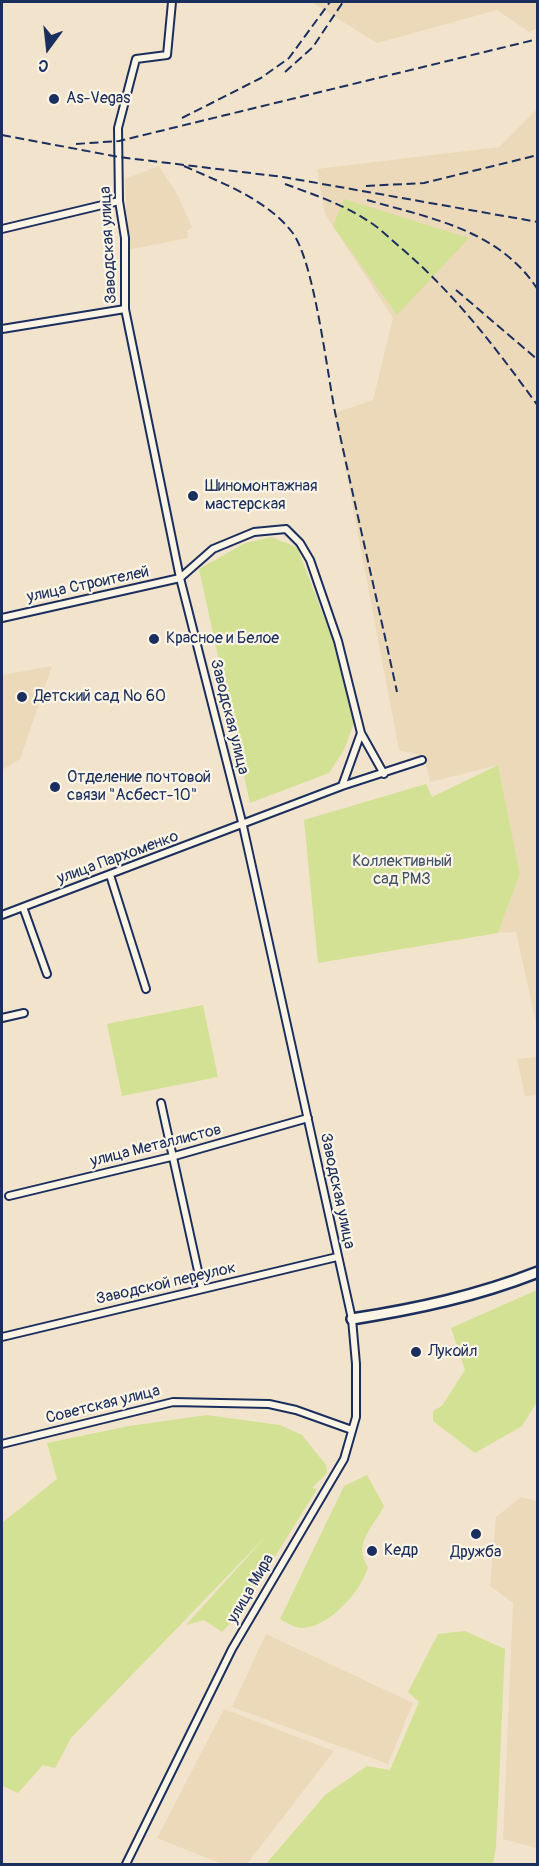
<!DOCTYPE html>
<html>
<head>
<meta charset="utf-8">
<style>
	body { margin:0 }
	#map { position:relative; width:539px; height:1866px; overflow:hidden; background:#f2e4cc; font-family:Pangolin,sans-serif }
	canvas { display:block }
	.frame { position:absolute; inset:0; border:3px solid #1b2f5e; pointer-events:none }
	.north { position:absolute; left:18px; top:18px; width:60px; height:60px; -webkit-text-stroke:4px #fcf5e5; paint-order:stroke; rotate:195deg; font-size:16px; font-weight:700; line-height:24px; text-align:center; color:#1b2f5e }
	.north::after { content:''; display:block; margin:auto; width:21px; height:27px; background:#1b2f5e; clip-path:polygon(50% 0,100% 100%,50% 72%,0 100%) }
</style>
</head>
<body>
<div id="map">
<canvas width="539" height="1866"></canvas>
<div class="frame"></div>
<div class="north">С</div>
</div>
<script>
const c = document.querySelector('canvas').getContext('2d');
c.lineJoin = 'round';
function fillPath(path, color) { c.fillStyle = color; c.fill(path, 'evenodd'); }
function strokePath(path, color, width, dash) { c.strokeStyle = color; c.lineWidth = width; c.lineCap = dash ? 'butt' : 'round'; c.setLineDash(dash || []); c.stroke(path); }
function drawText(font, color, halo, rows, align = 'center') {
  c.font = font + ' Pangolin,sans-serif'; c.lineWidth = 4.5; c.setLineDash([]); c.textBaseline = 'middle'; c.strokeStyle = halo; c.fillStyle = color; for (const [text, x, y, turn = 0] of rows) {
    c.save(); c.translate(x, y); c.rotate((+turn || 0) * Math.PI / 180); c.textAlign = isNaN(turn) ? turn : align; if (halo) c.strokeText(text, 0, 0); c.fillText(text, 0, 0); c.restore();
  }
}
fillPath(new Path2D(`
	M311 2H537V28L529 32 497 10 377 43Z
	M537 109V1028L516 932 498 933 520 874 498 765 430 782 424 756 399 750 335 413 373 400 393 318 325 214 317 169 499 147Z
	M159 166 177 194 192 227 187 231 188 238 128 250 125 179Z
	M52 666 20 759 2 770V675Z
	M537 1057V1095L525 1096 517 1059Z
	M521 1497 538 1501 537 1848 503 1839 513 1603 490 1586 496 1517Z
	M266 1634 413 1703 388 1764 232 1707Z
	M224 1709 334 1751 247 1864H222L157 1838Z`), '#ebd9ba');
fillPath(new Path2D(`
	M344 199 469 238 397 315 333 226Z
	M271 537 297 547 332 638 354 723 344 750 329 773 250 803 199 569 245 543Z
	M498 765 520 874 498 933 318 963 304 820 426 784 432 797Z
	M203 1005 218 1077 122 1096 107 1024Z
	M537 1290V1402L522 1426 475 1453 433 1421V1411L442 1406 465 1370 451 1328Z
	M207 1415 280 1425 302 1435 326 1465 327 1473 312 1488 317 1489 240 1613 222 1632 204 1620 186 1625 269 1533 71 1738 55 1768 43 1765 18 1793 3 1786 2 1523 57 1479 47 1443 129 1426Z
	M367 1475 384 1506C374 1527 352 1543 368 1567 362 1591 328 1628 302 1628 295 1628 286 1622 280 1619L344 1486Z
	M465 1631 505 1649 496 1847 493 1864H266L325 1795 367 1766 390 1770 419 1702 408 1692 438 1634Z`), '#d3e194');
const street = new Path2D(`
	M2 229 119 201
	M2 329 125 309
	M2 618 180 578 213 549 254 532 286 529 300 543 310 560 338 641 361 733 342 786
	M361 733 384 774
	M110 875 146 989
	M23 907 47 974
	M2 915 342 786 422 760
	M2 1018 24 1013
	M161 1103 202 1289
	M9 1196 171 1157 308 1118
	M2 1337 337 1257
	M2 1444 173 1402 269 1404 296 1410 352 1430
	M126 1864 232 1649 344 1459 356 1417V1364L352 1319 243 826 180 578 125 309V238L119 201 118 128 136 59 167 55 172 2`);
const secondary = new Path2D(`
	M352 1319C416 1309 477 1296 538 1272`);
strokePath(street, '#1b2f5e', 10);
strokePath(secondary, '#1b2f5e', 14);
strokePath(street, '#fcf5e5', 6);
strokePath(secondary, '#fcf5e5', 9);
strokePath(new Path2D(`
	M285 72 313 47 343 2
	M182 118 261 78 289 58 330 2
	M2 135 119 157 283 177 538 222
	M76 144 119 141 538 39
	M184 166C222 183 266 199 292 232 314 260 327 372 335 412 355 506 377 599 397 692
	M285 184C312 194 343 204 368 221 380 228 390 239 400 247 455 294 496 348 538 406
	M366 186 424 183 538 155
	M367 200C430 218 500 230 538 290
	M456 290 538 360`), '#1b2f5e', 2, [9, 4.5]);
for (const [x, y, r, color] of [
	[54,99,6,"#1b2f5e"],
	[193,496,6,"#1b2f5e"],
	[154,639,6,"#1b2f5e"],
	[22,697,6,"#1b2f5e"],
	[55,787,6,"#1b2f5e"],
	[416,1352,6,"#1b2f5e"],
	[476,1534,6,"#1b2f5e"],
	[372,1551,6,"#1b2f5e"]
]) { const dot = new Path2D(); dot.arc(x, y, r, 0, 2 * Math.PI); c.fillStyle = color; c.fill(dot); strokePath(dot, '#fcf5e5', 2); }
drawText('16px', '#1b2f5e', '#fcf5e5', [
	["As-Vegas",66,99],
	["Шиномонтажная",205,487],
	["мастерская",205,505],
	["Красное и Белое",166,639],
	["Детский сад № 60",34,697],
	["Отделение почтовой",67,778],
	["связи \"Асбест-10\"",67,796],
	["Лукойл",428,1352],
	["Кедр",384,1551],
	["Дружба",476,1553,"center"]
], 'left');
drawText('16px', '#1b2f5e', '#fcf5e5', [
	["Заводская улица",109,245,-93],
	["улица Строителей",88,585,-12],
	["Заводская улица",229,717,76],
	["улица Пархоменко",118,858,-20],
	["улица Металлистов",156,1146,-14],
	["Заводская улица",337,1191,78],
	["Заводской переулок",166,1284,-13],
	["Советская улица",103,1405,-14],
	["улица Мира",251,1589,-60]
]);
drawText('16px', '#405369', '#fcf5e5', [
	["Коллективный",402,862],
	["сад РМЗ",402,880]
]);
</script>
</body>
</html>
